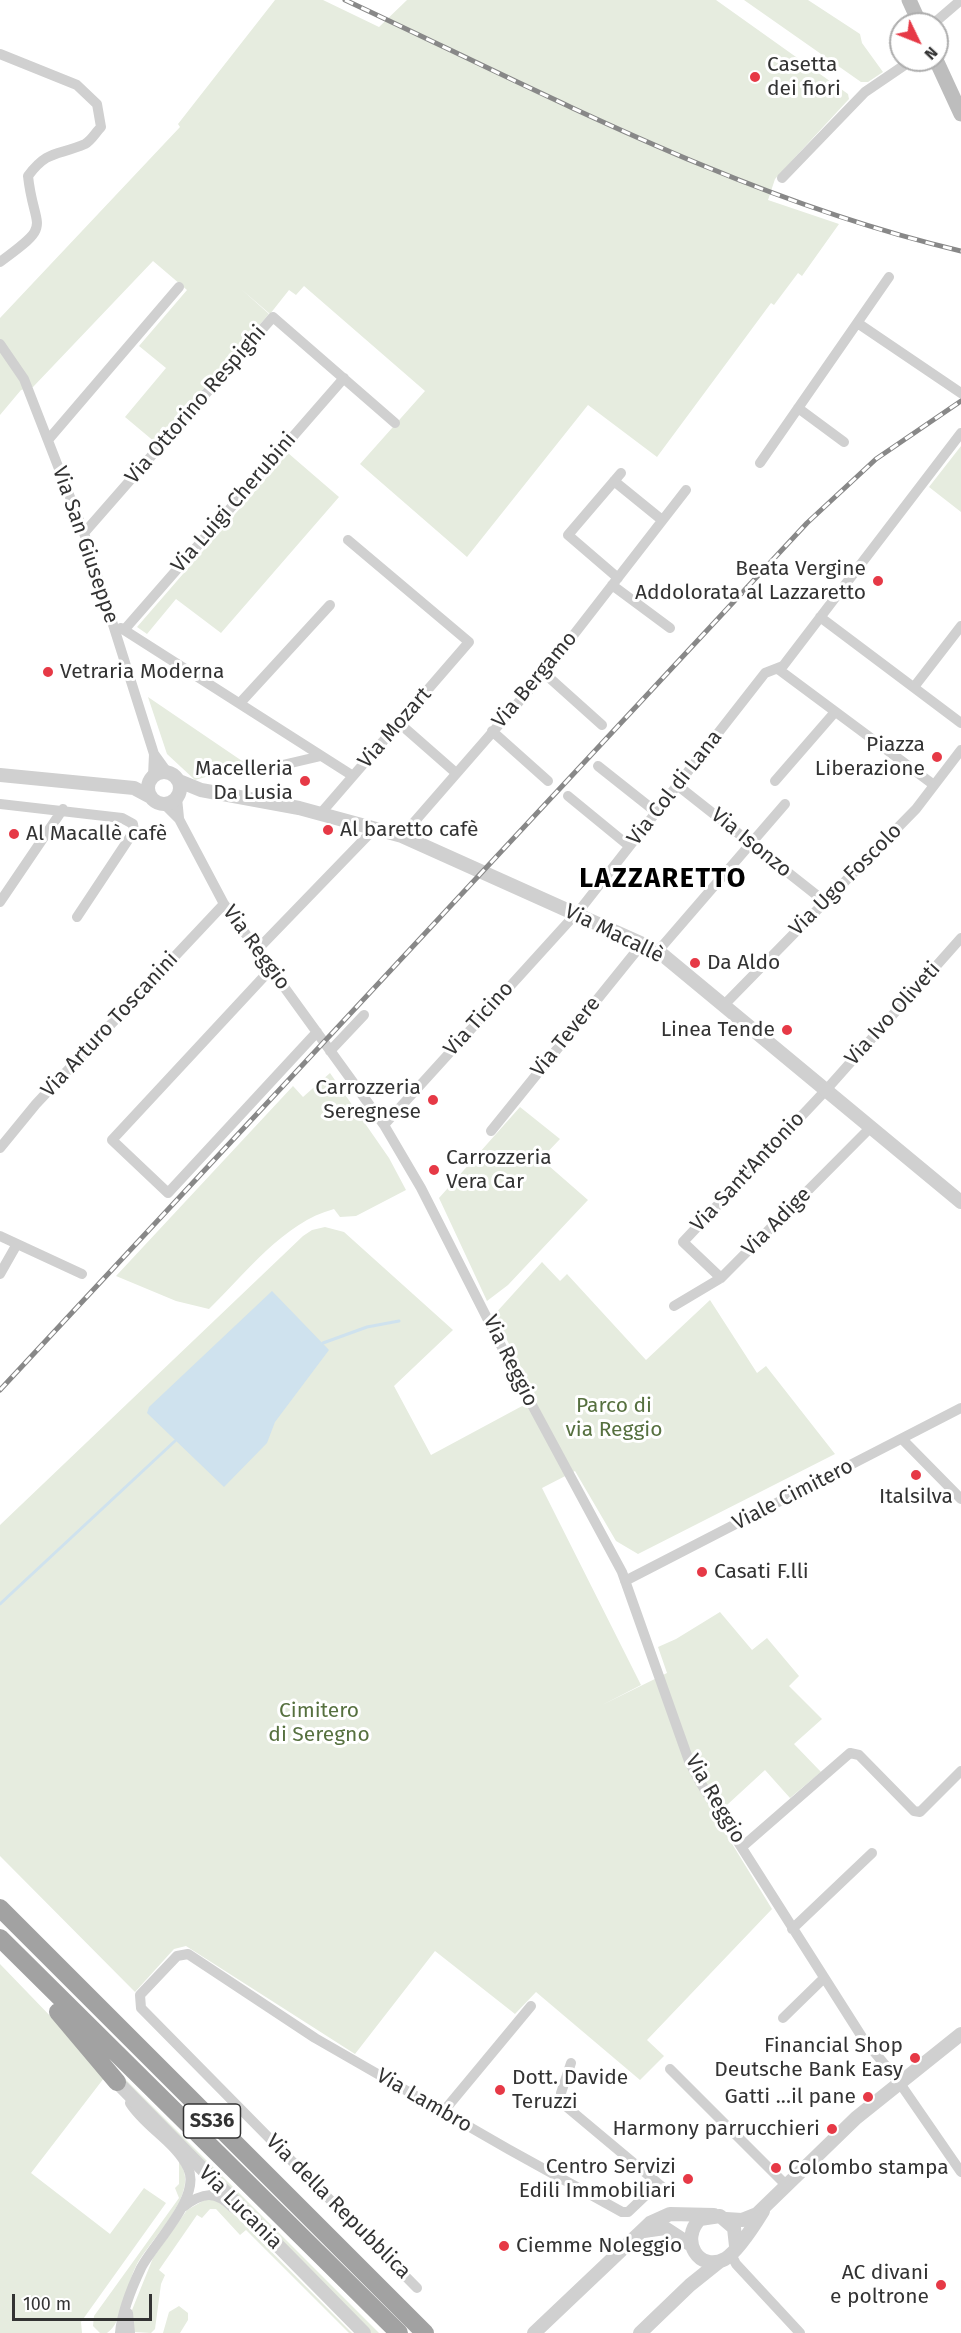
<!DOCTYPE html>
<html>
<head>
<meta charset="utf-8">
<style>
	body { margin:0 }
	#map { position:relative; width:961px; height:2333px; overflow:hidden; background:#fff; font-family:"Fira Sans",sans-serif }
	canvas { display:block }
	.north { position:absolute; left:889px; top:12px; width:60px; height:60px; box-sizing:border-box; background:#fff; border:2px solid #adadad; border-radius:50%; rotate:133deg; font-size:16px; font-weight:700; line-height:24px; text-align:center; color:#333 }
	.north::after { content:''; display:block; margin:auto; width:21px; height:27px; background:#e63946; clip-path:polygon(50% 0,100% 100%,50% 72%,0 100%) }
	.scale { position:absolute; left:12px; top:2294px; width:140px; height:27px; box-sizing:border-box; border:3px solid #333; border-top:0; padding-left:8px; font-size:18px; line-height:21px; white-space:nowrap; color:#333; -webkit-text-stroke:4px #fff; paint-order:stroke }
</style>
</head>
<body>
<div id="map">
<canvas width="961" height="2333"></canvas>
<div class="north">N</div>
<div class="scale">100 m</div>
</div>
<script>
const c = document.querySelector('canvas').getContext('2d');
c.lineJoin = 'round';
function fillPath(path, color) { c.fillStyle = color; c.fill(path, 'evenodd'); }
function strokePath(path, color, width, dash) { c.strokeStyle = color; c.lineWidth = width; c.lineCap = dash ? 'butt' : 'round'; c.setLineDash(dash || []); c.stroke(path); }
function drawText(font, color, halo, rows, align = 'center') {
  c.font = font + ' "Fira Sans",sans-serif'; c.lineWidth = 6; c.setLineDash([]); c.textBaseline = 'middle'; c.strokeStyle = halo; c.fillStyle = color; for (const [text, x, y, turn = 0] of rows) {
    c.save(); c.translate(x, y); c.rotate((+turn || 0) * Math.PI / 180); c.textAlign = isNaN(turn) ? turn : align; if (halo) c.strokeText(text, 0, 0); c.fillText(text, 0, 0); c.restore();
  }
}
fillPath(new Path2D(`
	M275 0H323L379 27 407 0H716L848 94 849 99 775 179 768 200 839 224 802 276 798 273 774 305 771 303 657 457 588 405 467 557 360 464 425 391 304 286 296 295 289 290 270 314 241 289 269 314 156 443 125 417 166 368 139 346 187 290 153 261 33 387 21 390 0 415V318L180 127 178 124Z
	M744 0H808L860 34 862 43 883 72 868 82H861Z
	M961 446V512L929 487Z
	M288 453 339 497 221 633 176 599 147 634 137 627Z
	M148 697 248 765 195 780 167 754Z
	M330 1073 389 1158 406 1190 356 1216 340 1217 334 1209C284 1222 245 1274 209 1309L176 1301 116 1276 293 1086 303 1097Z
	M520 1107 560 1139 541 1159 588 1200 508 1285 487 1301 439 1198Z
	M325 1227 344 1232 453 1330 394 1386 431 1455 537 1398 494 1315 542 1262 560 1281 567 1274 646 1360 710 1300 757 1373 766 1366 835 1454 638 1554 616 1541 575 1471 542 1488 641 1685 602 1705 667 1673 658 1647 676 1639 720 1612 752 1650 767 1638 799 1676 789 1686 822 1719 794 1744 821 1772 790 1798 765 1770 715 1816 772 1909 647 2040 664 2056 640 2080 536 1992 515 2014 435 1951 355 2054 186 1946 174 1949 135 1992 0 1856V1525L303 1236 312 1230Z
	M0 1964 56 2022 104 2078 31 2173 110 2234 144 2188 166 2203 81 2322 82 2333H0Z
	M121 2075 379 2333H369L119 2077Z
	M179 2162C203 2192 150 2239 136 2266 126 2285 123 2323 107 2333H100L93 2326 94 2316 179 2198 175 2188 179 2184Z
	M210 2197 225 2205 352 2333H349L246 2230 240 2235 216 2209H210L202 2218 197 2215 159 2270 165 2275 161 2284 155 2329 151 2333 134 2332 132 2310 153 2258 187 2210Z
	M179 2306 188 2313V2320L180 2333H163L169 2312Z`), '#e6ecdf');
fillPath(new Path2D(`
	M272 1291 329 1350 275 1422 267 1443 224 1487 147 1413 149 1407Z`), '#cfe2ee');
strokePath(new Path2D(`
	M323 1343 367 1327 399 1321
	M0 1604 175 1441`), '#cfe2ee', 3);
strokePath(new Path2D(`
	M933 24 961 0
	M0 54 77 85 97 104 101 127C96 132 91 141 85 144 58 156 48 149 28 176 34 232 55 222 0 262
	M782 178 865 92 912 60
	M859 324 961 393
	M0 344 24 379 84 533 154 754 153 776
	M798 408 844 442
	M48 440 179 287
	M760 463 889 277
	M614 481 662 520
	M84 533 273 317 395 423
	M618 578 568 535 621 473
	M612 585 670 628
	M820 617 961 723
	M121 628 353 776
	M125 629 344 378
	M778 669 934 785
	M544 673 602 725
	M914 687 961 626
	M240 703 330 605
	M399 723 456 773
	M492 731 548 781
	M154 754 167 772
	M598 766 656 812
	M261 770 321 756
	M775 781 835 712
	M677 785 824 901
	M568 796 629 846
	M177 798 179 818
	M0 804 122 818 133 824 134 831 77 917
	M164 804 179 819 224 904 384 1125 421 1188 518 1379 622 1572 689 1761 700 1782 862 2037 899 2082 961 2172
	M321 813 469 642 348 540
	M402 836 544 673 686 490
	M0 902 63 809
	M257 950 376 827
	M658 951 785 804
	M271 969 112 1140 168 1193 317 1032
	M725 1004 916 809 961 750
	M330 1051 364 1015
	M384 1125 582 907 765 673 783 666 961 433
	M491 1131 642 944
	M0 1148 36 1104 224 904
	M0 1236 82 1274
	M0 1274 17 1244
	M721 1278 683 1242 826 1090 961 938
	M674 1306 721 1278 871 1127
	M902 1439 961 1499
	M625 1581 961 1408
	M742 1847 850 1753 859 1755 914 1811 920 1812 961 1771
	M792 1929 872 1853
	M783 2018 824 1978
	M571 2063 561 2093 562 2103 666 2190
	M670 2069 787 2186
	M443 2112 531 2006
	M183 2207C203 2192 215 2190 233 2208
	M731 2254 736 2264 800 2333
	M417 2288 141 2008 140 1995 177 1956 188 1954 315 2038 508 2149 622 2212H628L648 2193 665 2190
	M128 2313 130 2333
	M120 2333C122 2311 132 2287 141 2268 154 2243 202 2197 188 2168 176 2142 145 2127 130 2103`), '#d0d0d0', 10);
strokePath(new Path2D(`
	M148 788a16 16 0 1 1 32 0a16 16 0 1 1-32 0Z
	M0 775 134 788 149 796
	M179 781 201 790 299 808 402 836 658 951 961 1202
	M117 2082 364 2333
	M726 2219 742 2220 757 2214 856 2118 961 2034
	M644 2231 665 2228 691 2245
	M736 2246 734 2228 720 2216 700 2219C679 2240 699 2273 725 2259 737 2252 755 2224 763 2211
	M534 2333 650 2223 670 2214 714 2215
	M640 2333 690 2285 720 2261`), '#d0d0d0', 14);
strokePath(new Path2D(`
	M909 0 920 24
	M936 60 961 114`), '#bdbdbd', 15);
strokePath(new Path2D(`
	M0 1908 425 2333
	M0 1938 399 2333
	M58 2012 117 2082`), '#a2a2a2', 18);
const rail = new Path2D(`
	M345 0C546 94 744 200 961 251
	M0 1390 807 523 876 459 961 401`);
strokePath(rail, '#888', 5);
strokePath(rail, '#fff', 3, [9]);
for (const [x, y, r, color] of [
	[755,77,6,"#e63946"],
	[878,581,6,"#e63946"],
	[48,672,6,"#e63946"],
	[937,757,6,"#e63946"],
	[305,781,6,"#e63946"],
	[328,830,6,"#e63946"],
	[14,834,6,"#e63946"],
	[695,963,6,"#e63946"],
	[787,1030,6,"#e63946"],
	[433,1100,6,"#e63946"],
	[434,1170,6,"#e63946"],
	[916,1475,6,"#e63946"],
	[702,1572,6,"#e63946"],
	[915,2058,6,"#e63946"],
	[500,2090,6,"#e63946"],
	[868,2097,6,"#e63946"],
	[832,2129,6,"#e63946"],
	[776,2168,6,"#e63946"],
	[688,2179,6,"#e63946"],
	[504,2246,6,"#e63946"],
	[941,2285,6,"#e63946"]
]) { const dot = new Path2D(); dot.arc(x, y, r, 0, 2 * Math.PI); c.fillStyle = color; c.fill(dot); strokePath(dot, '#fff', 2); }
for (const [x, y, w] of [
	[212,2121,57]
]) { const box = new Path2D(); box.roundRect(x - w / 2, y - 17, w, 34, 4.5); c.fillStyle = '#fff'; c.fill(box); strokePath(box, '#333', 1.5); }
drawText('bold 20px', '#333', null, [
	["SS36",212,2121]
]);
drawText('21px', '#333', '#fff', [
	["Casetta",767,65],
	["dei fiori",767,89],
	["Beata Vergine",866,569,"right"],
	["Addolorata al Lazzaretto",866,593,"right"],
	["Vetraria Moderna",60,672],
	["Piazza",925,745,"right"],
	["Liberazione",925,769,"right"],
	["Macelleria",293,769,"right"],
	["Da Lusia",293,793,"right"],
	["Al baretto cafè",340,830],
	["Al Macallè cafè",26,834],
	["Da Aldo",707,963],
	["Linea Tende",775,1030,"right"],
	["Carrozzeria",421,1088,"right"],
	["Seregnese",421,1112,"right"],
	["Carrozzeria",446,1158],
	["Vera Car",446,1182],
	["Italsilva",916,1497,"center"],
	["Casati F.lli",714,1572],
	["Financial Shop",903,2046,"right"],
	["Deutsche Bank Easy",903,2070,"right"],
	["Dott. Davide",512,2078],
	["Teruzzi",512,2102],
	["Gatti ...il pane",856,2097,"right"],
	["Harmony parrucchieri",820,2129,"right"],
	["Centro Servizi",676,2167,"right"],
	["Edili Immobiliari",676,2191,"right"],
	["Colombo stampa",788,2168],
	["Ciemme Noleggio",516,2246],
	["AC divani",929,2273,"right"],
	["e poltrone",929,2297,"right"]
], 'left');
drawText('21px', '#333', '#fff', [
	["Via Ottorino Respighi",196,405,-49],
	["Via Luigi Cherubini",234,503,-49],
	["Via San Giuseppe",85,545,71],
	["Via Bergamo",535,680,-50],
	["Via Mozart",395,728,-49],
	["Via Col di Lana",675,788,-52],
	["Via Isonzo",751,843,39],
	["Via Ugo Foscolo",846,880,-45],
	["Via Macallè",614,934,26],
	["Via Reggio",256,948,54],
	["Via Ivo Oliveti",893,1014,-48],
	["Via Ticino",479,1019,-48],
	["Via Arturo Toscanini",110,1025,-47],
	["Via Tevere",566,1037,-51],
	["Via Sant'Antonio",748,1172,-47],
	["Via Adige",777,1222,-45],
	["Via Reggio",510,1361,64],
	["Viale Cimitero",793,1495,-27],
	["Via Reggio",715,1799,60],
	["Via Lambro",424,2101,30],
	["Via della Repubblica",338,2207,45],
	["Via Lucania",240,2208,45]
]);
drawText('21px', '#56703f', '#fff', [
	["Parco di",614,1406],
	["via Reggio",614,1430],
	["Cimitero",319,1711],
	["di Seregno",319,1735]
]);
c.letterSpacing = '1.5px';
drawText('bold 27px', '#000', '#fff', [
	["LAZZARETTO",663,879]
]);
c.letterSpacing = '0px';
</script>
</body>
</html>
